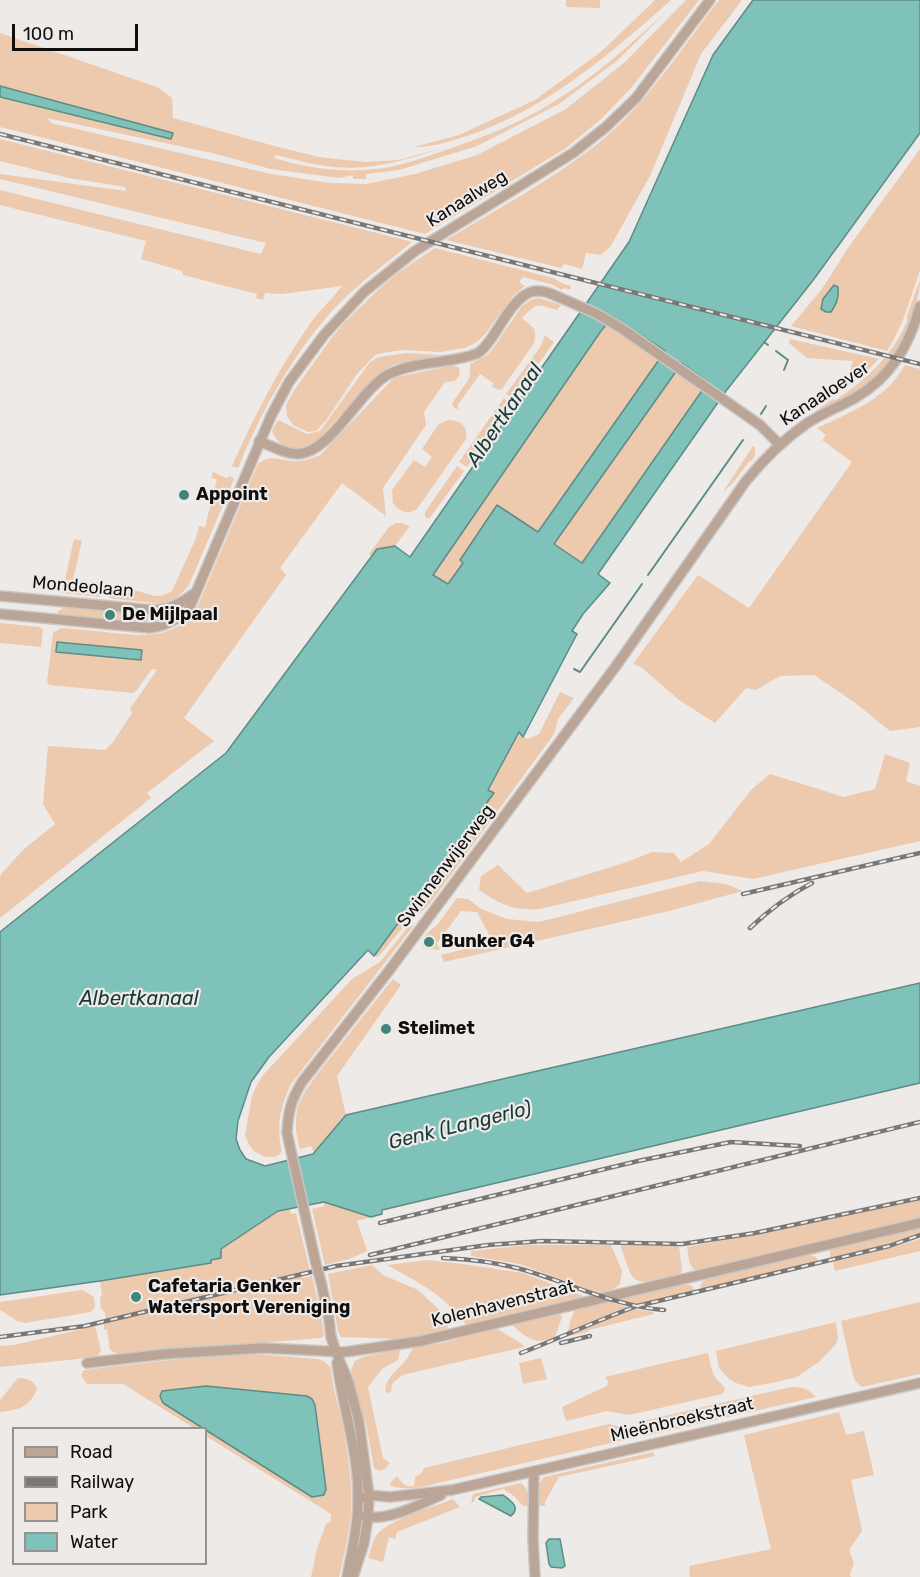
<!DOCTYPE html>
<html>
<head>
<meta charset="utf-8">
<style>
	body { margin:0 }
	#map { position:relative; width:920px; height:1577px; overflow:hidden; background:#edeae8; font-family:Rubik,sans-serif }
	canvas { display:block }
	.legend { position:absolute; left:12px; top:1427px; width:195px; height:138px; box-sizing:border-box; background:#edeae8; border:2px solid #959291; margin:0; padding:8px 10px; list-style:none; font-size:18px; color:#100f0e }
	.legend li { display:flex; align-items:center; gap:12px; height:30px }
	.legend b { width:30px; border:2px solid #959291 }
	.scale { position:absolute; left:12px; top:24px; width:126px; height:27px; box-sizing:border-box; border:3px solid #100f0e; border-top:0; padding-left:8px; font-size:18px; line-height:21px; white-space:nowrap; color:#100f0e; -webkit-text-stroke:4px #edeae8; paint-order:stroke }
</style>
</head>
<body>
<div id="map">
<canvas width="920" height="1577"></canvas>
<ul class="legend">
<li><b style="height:8px;background:#baa596"></b>Road</li>
<li><b style="height:8px;background:#7a7877"></b>Railway</li>
<li><b style="height:16px;background:#edc9ae"></b>Park</li>
<li><b style="height:16px;background:#7ec2b9"></b>Water</li>
</ul>
<div class="scale">100 m</div>
</div>
<script>
const c = document.querySelector('canvas').getContext('2d');
c.lineJoin = 'round';
function fillPath(path, color) { c.fillStyle = color; c.fill(path, 'evenodd'); }
function strokePath(path, color, width, dash) { c.strokeStyle = color; c.lineWidth = width; c.lineCap = dash ? 'butt' : 'round'; c.setLineDash(dash || []); c.stroke(path); }
function drawText(font, color, halo, rows, align = 'center') {
  c.font = font + ' Rubik,sans-serif'; c.lineWidth = 4.5; c.setLineDash([]); c.textBaseline = 'middle'; c.strokeStyle = halo; c.fillStyle = color; for (const [text, x, y, turn = 0] of rows) {
    c.save(); c.translate(x, y); c.rotate((+turn || 0) * Math.PI / 180); c.textAlign = isNaN(turn) ? turn : align; if (halo) c.strokeText(text, 0, 0); c.fillText(text, 0, 0); c.restore();
  }
}
fillPath(new Path2D(`
	M566 0H600V8L566 7Z
	M655 0H671C607 57 538 116 454 140 441 144 429 147 414 147L459 135 535 100 602 51Z
	M686 0H699L632 87 600 120 566 148 425 234 0 127V33L157 87 172 98 173 118 278 147 319 157 336 159 366 162 399 160 442 148C403 161 368 172 326 166 310 164 293 159 276 155L274 158C303 167 334 172 364 170 392 169 417 160 443 151 481 138 521 123 555 101 595 77 630 44 665 13L618 60 559 104 477 146 399 170 366 174V179H353V175L339 178 271 169 212 153 47 118 51 123 271 174 330 183 366 184 415 174 477 155 566 109 625 62Z
	M719 0H742L701 54 650 176 610 247 601 255 586 253 582 269 564 264 561 268 446 240C499 208 561 175 608 135 650 98 685 44 719 0Z
	M0 139 401 239 412 242C385 264 356 285 332 311 291 357 261 412 238 468L232 466C255 414 279 368 312 321 321 309 333 298 342 286L282 294 265 293 263 300 256 298 257 294 183 275 182 271 141 259 146 241 0 205V190L261 254 266 243 0 179V174L126 191 125 187 69 178 0 161Z
	M920 149V270L903 320 893 341 887 351 791 326 822 289 848 248Z
	M435 248 553 278 564 284 571 286 570 290 563 288 562 290 551 284 523 277 519 282 525 286 513 296 485 334 477 342 465 348 440 352 405 350 387 352 375 355 357 374 327 419 316 431 308 432 293 425 287 416 286 405 295 389 333 336 343 324 379 289 399 272Z
	M920 280C920 292 916 303 913 316 896 375 860 390 810 416L817 410 833 399 836 400C867 379 893 355 908 319L906 318Z
	M539 298 561 305 557 310C536 304 538 302 522 318 532 327 538 328 534 343L502 389 498 390 492 386 493 383 480 374 457 406 459 408 457 409 454 408 452 403 467 382 470 376V364L487 355 492 350 522 306 531 300Z
	M613 317 665 351 656 364 538 532 460 560 464 563 448 584 433 575 601 331Z
	M545 335 554 342 514 399 506 394 541 346Z
	M790 339 879 359 865 373 833 396 847 381 853 361 807 358 789 343Z
	M406 353 440 355 393 365 381 372C366 389 351 405 335 421 328 429 321 439 311 445 296 453 278 448 272 431L278 420 307 434 320 431 370 362 379 357Z
	M682 363 709 382 582 564 554 545Z
	M454 365 459 368 460 374 455 381 445 382 424 412 426 425 383 488 386 516 342 483 280 568 286 575 184 718 214 741 147 793 151 798 0 918V877L2 873 24 849 55 824 43 804 48 746 105 750 113 742 132 713 130 709 157 670 152 669 136 691 133 693 49 685 47 681 53 633 61 628C78 629 96 631 113 633 148 636 171 639 196 610L258 464C271 454 278 460 292 461 302 462 311 459 320 455L392 380 397 377Z
	M905 365 920 369V727L890 731 854 702 814 675 780 676 756 690 746 688 715 723 679 700 641 667 633 664 698 575 749 608 852 462 822 440 826 435 817 428C839 418 865 407 884 391 893 384 899 374 905 365Z
	M504 398 511 404 467 467 459 462Z
	M448 420C461 420 468 426 466 439L417 509C407 515 400 512 393 503L392 490 414 460 425 467 432 457 422 449 438 425Z
	M753 446 755 447V455L753 459 748 463 733 483 723 492Z
	M457 466 464 471 429 519 425 517V512Z
	M213 472 226 478 230 476 234 479 189 585C183 592 176 600 167 602 155 605 123 599 109 598 115 576 144 596 158 596 163 596 168 593 172 591L196 538 199 526 205 527 217 479 211 478Z
	M396 523H401L410 526 395 546 377 549 372 556 369 554 389 527Z
	M74 539 82 541 73 579 76 581 75 587 93 592 94 590 101 592 100 597 62 593Z
	M69 605 146 613 149 618 147 623 144 624 62 617 58 614V611Z
	M0 623 40 627 43 630 41 647 0 643Z
	M560 692 574 698 558 719 554 734 431 902 421 913 412 917 378 957 374 956 494 794 488 791 519 731 523 737 528 739 539 734Z
	M885 754 910 763 906 781 920 786V841L753 879 703 871 540 909C513 911 502 905 479 890L481 876 498 865 527 893 627 862 652 852 674 853 681 862 709 844 751 790 770 774 844 797 875 789Z
	M700 881 726 884 743 891 669 911 444 962 441 955 493 942 477 912 461 911 437 943 440 950 423 948 422 940 427 933 437 925 457 898 468 899 481 909 507 919 539 922Z
	M414 925 291 1084C280 1108 276 1126 282 1152L275 1157H265L254 1151 249 1145 245 1135 252 1096 258 1083 264 1074 352 979 380 962 406 929Z
	M393 979 401 985 337 1076 346 1116 314 1153 311 1146 300 1149C296 1136 294 1121 298 1107 303 1090 323 1067 334 1053 354 1028 373 1003 393 979Z
	M920 1199V1218L698 1271C688 1268 689 1256 687 1247L814 1223Z
	M324 1202 371 1217 357 1221 367 1251 349 1259 325 1265 312 1209 324 1206Z
	M290 1209 291 1214 296 1213 310 1271 301 1272 302 1278 312 1276 321 1315 324 1336 320 1338 259 1343 210 1346 118 1354 110 1350 107 1330H104V1324L106 1323 105 1312 101 1309 100 1298 102 1295 100 1281 211 1263 210 1260 221 1258V1249L278 1211Z
	M920 1228V1233L908 1239 830 1259V1249L836 1247Z
	M920 1239V1251L835 1271 833 1262 890 1248Z
	M528 1245H611L622 1271 620 1284 614 1289 599 1293 519 1264 471 1256V1251Z
	M620 1245 679 1246 682 1270 680 1275C668 1277 642 1288 633 1277 629 1273 623 1252 620 1245Z
	M807 1254 816 1257 818 1261 701 1290C700 1282 703 1281 709 1278Z
	M428 1260 470 1265 523 1273 586 1297 467 1325C458 1319 453 1308 444 1301 427 1286 407 1276 387 1265Z
	M372 1265 383 1275 418 1290 446 1316 449 1323 447 1329 443 1332 398 1339 341 1337 338 1332 335 1313 328 1274Z
	M685 1284 692 1286 695 1291 637 1304 617 1299Z
	M82 1290 94 1297 95 1307 91 1312 25 1323 17 1321 0 1310V1302Z
	M608 1301 633 1309 653 1312 654 1314 589 1330 588 1332 568 1336C568 1327 571 1315 577 1308Z
	M920 1302V1374L862 1387 855 1381 853 1375 841 1321Z
	M559 1312 562 1317 555 1337C551 1338 546 1341 541 1341 532 1342 517 1331 512 1324Z
	M836 1322 838 1338 836 1344 820 1361 797 1377 776 1382 749 1387 736 1383 728 1378 719 1368 716 1351Z
	M95 1326 101 1350 97 1357 0 1367V1346L14 1345Z
	M496 1328 522 1344 524 1347 402 1375 392 1384 391 1392 386 1393C383 1379 398 1370 406 1360 409 1356 411 1351 414 1347L442 1343Z
	M399 1349 400 1352 398 1360 382 1369 368 1387 383 1458 390 1463 385 1469 379 1471 374 1468 366 1423 362 1415 351 1370 355 1361 363 1357Z
	M708 1353C710 1361 711 1371 716 1378 720 1383 723 1384 725 1390L722 1394 629 1415 607 1411 566 1421 562 1407 607 1386 608 1381 605 1377Z
	M253 1354 318 1359 325 1362 331 1368C332 1388 339 1406 343 1426 348 1455 353 1485 351 1513 349 1535 344 1556 339 1577H311L317 1549 326 1524 331 1521V1514L206 1436V1430L312 1497 326 1489 315 1405 312 1399 163 1403 204 1428H194L123 1384H87L81 1375 84 1370 179 1359Z
	M541 1358 547 1379 523 1384 519 1363Z
	M18 1378C28 1378 33 1380 37 1389 29 1408 18 1410 0 1412V1400Z
	M791 1387C802 1387 809 1389 816 1397L645 1436 640 1428V1424L643 1421Z
	M839 1412 846 1435 864 1431 874 1475 851 1480 862 1531 849 1550 854 1563 850 1574 851 1577H690L689 1566 771 1549 744 1435Z
	M609 1424C619 1426 627 1428 632 1438L421 1487C411 1488 399 1490 389 1485L397 1476C402 1483 405 1487 414 1486L415 1477 421 1474 424 1468Z
	M653 1452 655 1456 559 1477 545 1502V1506H539V1484L544 1477Z
	M521 1483C529 1490 529 1496 529 1506H523L514 1496 503 1489 475 1497 474 1502 471 1503 473 1494Z
	M453 1499 460 1507 397 1532 395 1539 389 1537 383 1562 368 1558C371 1551 372 1542 376 1536 388 1519 434 1507 453 1499Z`), '#edc9ae');
const water = new Path2D(`
	M753 0H920V133L814 279 726 391 598 574 610 583 583 614 572 631 577 634 523 737 519 732 488 790 494 793 374 956 368 950 269 1057 251 1082 238 1121 236 1139 240 1150 246 1159 265 1166 313 1154 346 1115 920 983V1083L382 1210V1214L371 1217 324 1202 278 1211 221 1249V1258L211 1260V1263L100 1281 0 1295V932L226 753 377 549 395 546 410 557 629 242 713 55ZM613 317 665 351 656 364 538 532 497 505 460 560 463 563 448 584 433 575 601 331ZM682 363 708 382 582 563 554 544Z
	M0 86 173 133 171 139 0 97Z
	M834 285 838 287C839 298 837 303 831 312H826L821 309 823 299Z
	M57 642 142 650 141 660 56 652Z
	M206 1386 307 1396 312 1399 315 1405 326 1489 324 1495 312 1497 163 1403 160 1396 162 1391Z
	M503 1495C511 1501 521 1507 511 1516L479 1499 481 1497Z
	M549 1539H560L565 1566 562 1568 551 1567 549 1564 546 1543Z`);
fillPath(water, '#7ec2b9');
strokePath(water, '#5d8c86', 1.5);
strokePath(new Path2D(`
	M764 342 768 345
	M776 351 788 360 784 370
	M761 414 766 406
	M648 575 743 440
	M574 669 580 672 642 584`), '#5d8c86', 2);
const minor = new Path2D(`
	M259 441C272 446 285 454 298 454 331 453 360 389 389 374 408 365 431 363 451 360 460 358 469 357 478 353 484 349 489 342 493 336 502 323 515 297 531 292 538 290 547 292 554 295L595 313 621 328 760 425 780 445
	M0 596 153 610C173 608 178 605 195 593
	M0 614 149 628C165 626 178 620 189 609L271 416 289 382 324 335 364 292 415 251 573 153 606 127 636 98 710 0
	M316 1264 287 1133C288 1112 291 1100 302 1082L388 972 616 666 746 481C764 459 783 440 806 424 822 413 839 407 855 398 891 377 909 346 920 306
	M321 1282 329 1320 331 1337 336 1352 349 1383 359 1422 369 1495 368 1517 364 1543 353 1577
	M87 1363 165 1354 263 1348 345 1352 421 1341 920 1223
	M337 1363C343 1409 359 1453 358 1500 358 1526 352 1551 347 1577
	M534 1471 533 1538 535 1577
	M358 1500 369 1495 390 1497 452 1490 920 1383
	M363 1516C388 1522 418 1505 441 1495`);
strokePath(minor, '#cac7c5', 12);
strokePath(minor, '#baa596', 9);
const rail = new Path2D(`
	M0 134 920 364
	M743 894 920 853
	M750 928C769 910 789 895 812 883
	M380 1223 638 1161 731 1142 800 1146
	M370 1255 920 1122
	M443 1258C468 1259 493 1262 517 1268 566 1281 613 1306 664 1310
	M0 1337 85 1326 336 1266 488 1245 542 1241 682 1244 755 1233 920 1198
	M561 1343 590 1336
	M521 1353C560 1338 598 1320 637 1306L889 1246 920 1235`);
strokePath(rail, '#7a7877', 4.5);
strokePath(rail, '#edeae8', 2, [7]);
const minorBridge = new Path2D(`
	M316 1264 321 1282`);
strokePath(minorBridge, '#cac7c5', 12, []);
strokePath(minorBridge, '#baa596', 9);
for (const [x, y, r, color] of [
	[184,495,6,"#3f857d"],
	[110,615,6,"#3f857d"],
	[429,942,6,"#3f857d"],
	[386,1029,6,"#3f857d"],
	[136,1297,6,"#3f857d"]
]) { const dot = new Path2D(); dot.arc(x, y, r, 0, 2 * Math.PI); c.fillStyle = color; c.fill(dot); strokePath(dot, '#edeae8', 2); }
drawText('18px', '#100f0e', '#edeae8', [
	["Kanaalweg",467,199,-32],
	["Kanaaloever",825,394,-33],
	["Mondeolaan",83,587,5],
	["Swinnenwijerweg",446,866,-53],
	["Kolenhavenstraat",503,1304,-14],
	["Mieënbroekstraat",682,1420,-13]
]);
drawText('bold 18px', '#100f0e', '#edeae8', [
	["Appoint",196,495],
	["De Mijlpaal",122,615],
	["Bunker G4",441,942],
	["Stelimet",398,1029],
	["Cafetaria Genker",148,1287],
	["Watersport Vereniging",148,1308]
], 'left');
drawText('italic 20px', '#183a36', '#edeae8', [
	["Albertkanaal",505,415,-56],
	["Albertkanaal",139,999],
	["Genk (Langerlo)",460,1126,-14]
]);
</script>
</body>
</html>
